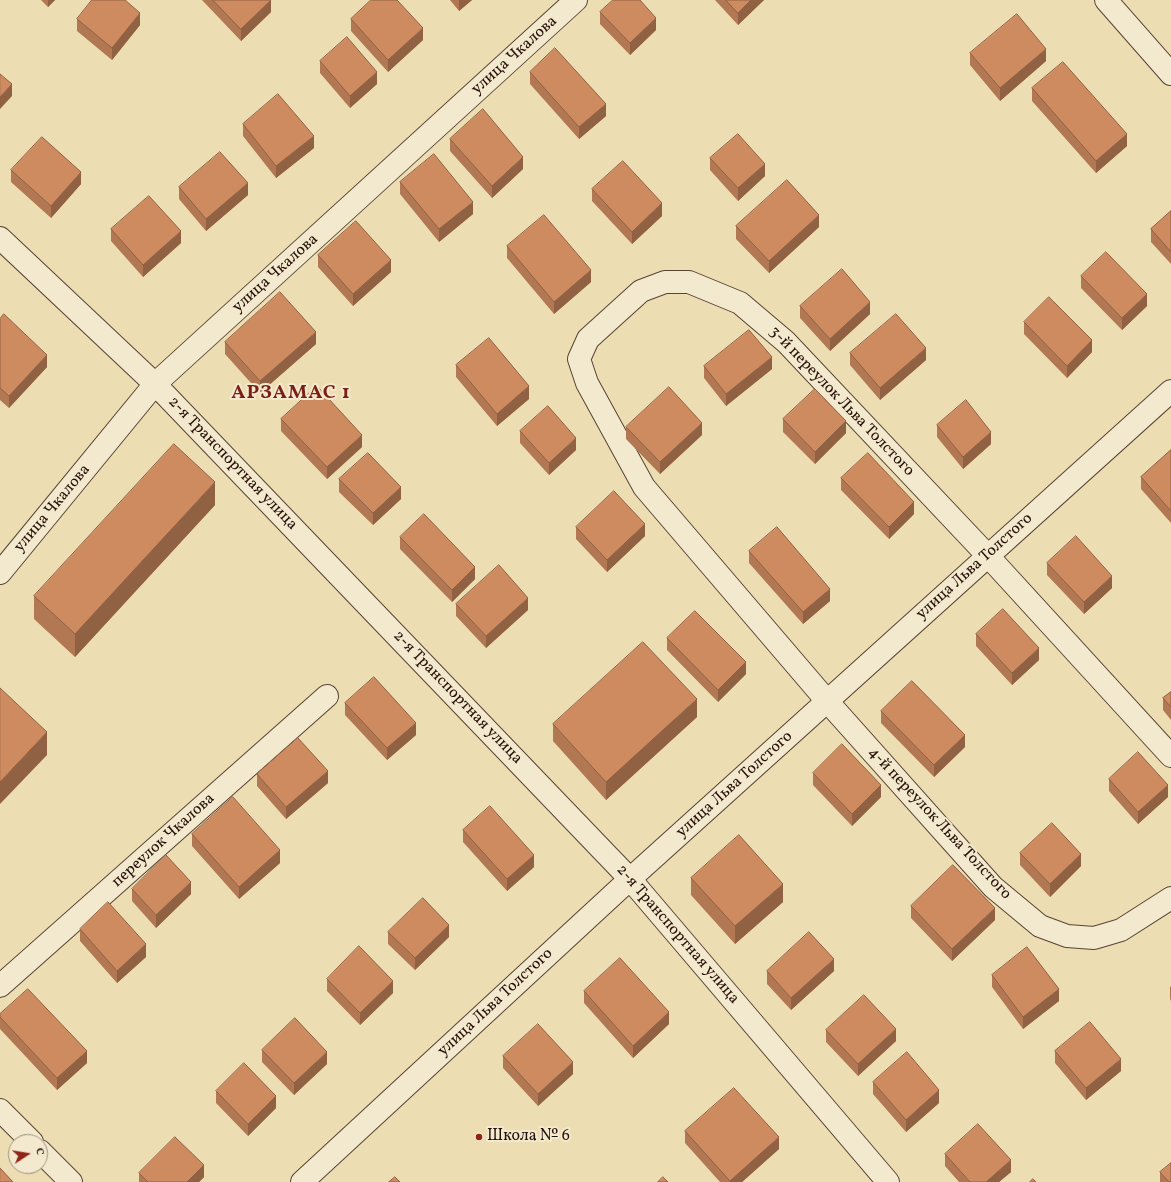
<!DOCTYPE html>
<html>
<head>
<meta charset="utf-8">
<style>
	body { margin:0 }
	#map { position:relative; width:1171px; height:1182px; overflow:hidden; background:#edddb3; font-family:Vollkorn,serif }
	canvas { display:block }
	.north { position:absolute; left:8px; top:1134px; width:40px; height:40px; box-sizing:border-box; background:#f3e9ce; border:1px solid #a1937f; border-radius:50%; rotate:78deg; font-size:11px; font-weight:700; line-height:16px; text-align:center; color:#261108 }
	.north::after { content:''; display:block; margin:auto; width:14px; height:18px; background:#8f2418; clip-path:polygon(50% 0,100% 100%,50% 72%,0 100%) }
</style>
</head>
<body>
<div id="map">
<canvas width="1171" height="1182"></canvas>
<div class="north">С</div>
</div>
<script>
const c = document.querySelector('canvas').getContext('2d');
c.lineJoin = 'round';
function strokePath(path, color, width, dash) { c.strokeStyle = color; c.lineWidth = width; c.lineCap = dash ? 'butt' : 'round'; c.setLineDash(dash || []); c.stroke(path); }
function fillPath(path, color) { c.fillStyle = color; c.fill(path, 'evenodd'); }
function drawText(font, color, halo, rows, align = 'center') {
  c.font = font + ' Vollkorn,serif'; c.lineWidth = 4; c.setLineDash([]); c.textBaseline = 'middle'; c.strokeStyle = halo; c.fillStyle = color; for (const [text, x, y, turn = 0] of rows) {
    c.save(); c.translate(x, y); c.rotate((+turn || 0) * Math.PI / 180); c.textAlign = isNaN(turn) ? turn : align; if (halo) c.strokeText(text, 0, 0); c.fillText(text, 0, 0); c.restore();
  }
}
const minor = new Path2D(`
	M1106 0 1171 74
	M0 238 155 384 630 879 888 1182
	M0 573 155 384 576 0
	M1171 756 988 556 786 342 740 303 689 282H665L641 291 588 339 579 359 587 383 644 487 827 701 993 887 1040 926 1067 936 1094 938 1121 930 1171 898
	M0 986 327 696
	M0 1110 32 1142
	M40 1151 71 1182
	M302 1182 630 879 1171 391`);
strokePath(minor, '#584433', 24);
strokePath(minor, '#f3e9ce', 22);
fillPath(new Path2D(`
	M41 0H55L48 7Z
	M202 0H271V12L241 41Z
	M450 0H472L459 11Z
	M715 0H764L738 25Z
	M600 12 656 30 630 55 600 24Z
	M77 19 140 25 112 60 77 31Z
	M351 19 423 40 388 72 351 31Z
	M970 53 1046 61 1000 101 970 65Z
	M320 61 377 84 350 108 320 73Z
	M530 72 606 116 579 139 530 84Z
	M1032 88 1127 146 1096 173 1032 101Z
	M243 124 314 148 276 178 243 136Z
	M450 139 523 169 492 198 450 151Z
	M710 158 765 176 738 201 710 170Z
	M11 170 81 184 51 218 11 182Z
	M400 182 473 214 439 242 400 194Z
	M179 187 248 195 206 231 179 199Z
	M592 189 662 216 632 244 592 201Z
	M1171 211V264L1151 242V229Z
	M736 226 819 227 769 273 736 239Z
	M111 229 181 243 143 277 111 241Z
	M507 246 591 282 554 314 507 258Z
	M318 255 391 272 353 306 318 267Z
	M1081 276 1147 306 1122 330 1081 288Z
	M800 306 870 314 830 351 800 318Z
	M0 319 47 367 9 408 0 400Z
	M1024 322 1092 352 1067 378 1024 334Z
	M225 342 316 344 260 393 225 354Z
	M850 353 926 360 880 400 850 365Z
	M456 365 529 399 497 426 456 377Z
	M704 366 772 369 726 406 704 378Z
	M281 419 362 447 327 479 281 431Z
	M783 419 846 433 815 464 783 432Z
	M937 425 991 444 963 469 937 437Z
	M626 427 702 435 660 474 626 439Z
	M520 431 576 450 549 475 520 443Z
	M1171 450V523L1141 489V477Z
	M841 478 914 514 889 539 841 490Z
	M339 479 401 499 373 525 339 492Z
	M215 505 75 657 34 619V596Z
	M576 527 645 536 607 572 576 539Z
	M400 537 475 579 452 602 400 549Z
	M749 551 830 601 803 624 749 563Z
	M1047 563 1112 588 1084 614 1047 575Z
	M456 604 528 610 486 648 456 616Z
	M976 634 1039 660 1012 685 976 646Z
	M667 638 746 674 718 702 667 650Z
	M1171 692V720L1163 710V698Z
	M345 703 416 735 387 760 345 715Z
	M881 711 965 747 934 777 881 723Z
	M697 717 606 800 553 741V724Z
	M813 773 881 797 852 826 813 785Z
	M257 774 328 783 286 819 257 786Z
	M1109 779 1168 797 1138 824 1109 791Z
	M463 830 534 867 507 891 463 842Z
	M192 834 280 863 239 899 192 846Z
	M1020 853 1081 866 1050 897 1020 865Z
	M691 878 783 902 735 944 691 895Z
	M132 889 191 894 156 928 132 901Z
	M911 906 995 920 952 961 911 918Z
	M80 929 146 957 117 983 80 941Z
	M388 932 449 937 415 970 388 944Z
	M767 971H834L791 1010 767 984Z
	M992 975 1059 1001 1023 1029 992 987Z
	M327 979 393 993 360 1025 327 991Z
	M1171 986V1001L1170 999V987Z
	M584 991 669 1024 633 1058 584 1003Z
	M0 1014 87 1063 57 1090 0 1029Z
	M826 1030 896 1041 858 1076 826 1042Z
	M262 1050 327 1064 294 1095 262 1062Z
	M1055 1051 1121 1071 1086 1100 1055 1063Z
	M503 1056 573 1074 538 1106 503 1068Z
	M873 1082 939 1103 906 1132 873 1094Z
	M216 1091 276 1108 248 1136 216 1103Z
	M685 1131 779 1149 742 1182H720L685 1143Z
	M945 1154 1011 1172 999 1182H959L945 1166Z
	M1160 1172 1171 1182H1160Z
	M139 1173 204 1177 199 1182H139Z`), '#b17853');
fillPath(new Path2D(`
	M48 0H55L48 7Z
	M271 0V12L241 41V29Z
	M459 0H472L459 11Z
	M751 0H764L738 25V13Z
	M140 13V25L112 60V48Z
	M656 18V30L630 55V43Z
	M423 28V40L388 72V60Z
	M1046 49V61L1000 101V88Z
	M377 72V84L350 108V96Z
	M12 84V96L0 109V97Z
	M606 104V116L579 139V127Z
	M1127 134V146L1096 173V161Z
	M314 136V148L276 178V166Z
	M523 157V169L492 198V186Z
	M765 164V176L738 201V188Z
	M81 172V184L51 218V206Z
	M248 183V195L206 231V219Z
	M473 202V214L439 242V229Z
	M662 203V216L632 244V232Z
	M819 215V227L769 273V261Z
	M181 231V243L143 277V265Z
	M391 260V272L353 306V294Z
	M591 270V282L554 314V302Z
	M1147 294V306L1122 330V318Z
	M870 302V314L830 351V339Z
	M316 332V344L260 393V381Z
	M1092 340V352L1067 378V366Z
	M926 348V360L880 400V388Z
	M47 355V367L9 408V396Z
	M772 357V369L726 406V394Z
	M529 386V399L497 426V414Z
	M846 421V433L815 464V452Z
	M702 423V435L660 474V462Z
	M991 432V444L963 469V457Z
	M362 435V447L327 479V467Z
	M576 438V450L549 475V463Z
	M215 482V505L75 657V634Z
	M401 487V499L373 525V513Z
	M914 502V514L889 539V527Z
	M645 524V536L607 572V560Z
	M475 567V579L452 602V590Z
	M1112 576V588L1084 614V602Z
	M830 589V601L803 624V612Z
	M528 598V610L486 648V636Z
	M1039 648V660L1012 685V673Z
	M746 662V674L718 702V690Z
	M697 699V717L606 800V782Z
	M416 723V735L387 760V748Z
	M47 732V755L0 804V782Z
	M965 735V747L934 777V765Z
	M328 771V783L286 819V807Z
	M881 785V797L852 826V814Z
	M1168 785V797L1138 824V812Z
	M280 850V863L239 899V887Z
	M1081 854V866L1050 897V884Z
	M534 855V867L507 891V879Z
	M191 882V894L156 928V915Z
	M783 884V902L735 944V926Z
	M995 908V920L952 961V949Z
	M449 925V937L415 970V958Z
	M146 944V957L117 983V971Z
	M834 959V971L791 1010V998Z
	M393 981V993L360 1025V1013Z
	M1059 989V1001L1023 1029V1017Z
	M669 1012V1024L633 1058V1046Z
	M896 1029V1041L858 1076V1064Z
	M87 1051V1063L57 1090V1078Z
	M327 1052V1064L294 1095V1083Z
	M1121 1059V1071L1086 1100V1088Z
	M573 1062V1074L538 1106V1094Z
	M939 1090V1103L906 1132V1120Z
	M276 1096V1108L248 1136V1124Z
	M779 1137V1149L742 1182H730V1181Z
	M1011 1160V1172L999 1182H986Z
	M204 1165V1177L199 1182H187Z`), '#906143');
const building = new Path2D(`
	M92 0H125L140 13 112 48 77 19Z
	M213 0H271L241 29Z
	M371 0H397L423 28 388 60 351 19Z
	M613 0H640L656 18 630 43 600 12Z
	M726 0H751L738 13Z
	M1017 14 1046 49 1000 88 970 53Z
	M347 37 377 72 350 96 320 61Z
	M555 48 606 104 579 127 530 72Z
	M1063 62 1127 134 1096 161 1032 88Z
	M0 74 12 84 0 97Z
	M278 94 314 136 276 166 243 124Z
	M483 109 523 157 492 186 450 139Z
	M738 134 765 164 738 188 710 158Z
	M42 137 81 172 51 206 11 170Z
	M220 152 248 183 206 219 179 187Z
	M434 154 473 202 439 229 400 182Z
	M623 161 662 203 632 232 592 189Z
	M787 180 819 215 769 261 736 226Z
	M149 196 181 231 143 265 111 229Z
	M1171 211V252L1151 229Z
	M544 215 591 270 554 302 507 246Z
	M356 221 391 260 353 294 318 255Z
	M1106 252 1147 294 1122 318 1081 276Z
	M842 269 870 302 830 339 800 306Z
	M280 292 316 332 260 381 225 342Z
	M1049 297 1092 340 1067 366 1024 322Z
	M4 314 47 355 9 396 0 388V319Z
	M896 314 926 348 880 388 850 353Z
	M749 330 772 357 726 394 704 366Z
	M489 338 529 386 497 414 456 365Z
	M317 386 362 435 327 467 281 419Z
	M669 387 702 423 660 462 626 427Z
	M815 389 846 421 815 452 783 419Z
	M966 400 991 432 963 457 937 425Z
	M548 406 576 438 549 463 520 431Z
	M174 444 215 482 75 634 34 596Z
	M1171 450V511L1141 477Z
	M368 453 401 487 373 513 339 479Z
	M868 453 914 502 889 527 841 478Z
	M614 491 645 524 607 560 576 527Z
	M424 514 475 567 452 590 400 537Z
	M777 527 830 589 803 612 749 551Z
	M1076 536 1112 576 1084 602 1047 563Z
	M499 565 528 598 486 636 456 604Z
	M1003 609 1039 648 1012 673 976 634Z
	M695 611 746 662 718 690 667 638Z
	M643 642 697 699 606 782 553 724Z
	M374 677 416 723 387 748 345 703Z
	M912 681 965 735 934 765 881 711Z
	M0 688 47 732 0 782Z
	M1171 692V707L1163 698Z
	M298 738 328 771 286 807 257 774Z
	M842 744 881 785 852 814 813 773Z
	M1138 752 1168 785 1138 812 1109 779Z
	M233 797 280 850 239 887 192 834Z
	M490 806 534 855 507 879 463 830Z
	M1052 823 1081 854 1050 884 1020 853Z
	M739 835 783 884 735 926 691 878Z
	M166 855 191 882 156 915 132 889Z
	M953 865 995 908 952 949 911 906Z
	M423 898 449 925 415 958 388 932Z
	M108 902 146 944 117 971 80 929Z
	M809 932 834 959 791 998 767 971Z
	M359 946 393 981 360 1013 327 979Z
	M1027 947 1059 989 1023 1017 992 975Z
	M620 958 669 1012 633 1046 584 991Z
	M28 989 87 1051 57 1078 0 1017V1014Z
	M864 995 896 1029 858 1064 826 1030Z
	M295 1018 327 1052 294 1083 262 1050Z
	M1090 1022 1121 1059 1086 1088 1055 1051Z
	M538 1024 573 1062 538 1094 503 1056Z
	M907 1052 939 1090 906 1120 873 1082Z
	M244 1063 276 1096 248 1124 216 1091Z
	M734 1088 779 1137 730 1181 685 1131Z
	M978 1124 1011 1160 986 1182H970L945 1154Z
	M175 1137 204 1165 187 1182H148L139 1173Z
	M1171 1163V1182H1169L1160 1172Z
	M0 1168 13 1182H0Z
	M395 1177 400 1182H389Z
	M663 1177 668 1182H658Z
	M1033 1179 1036 1182H1030Z`);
fillPath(building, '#ce8b60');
strokePath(building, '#906143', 1);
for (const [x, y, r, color] of [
	[479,1137,4,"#8f2418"]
]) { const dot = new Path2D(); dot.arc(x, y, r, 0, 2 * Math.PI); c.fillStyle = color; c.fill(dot); strokePath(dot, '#f3e9ce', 1.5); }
drawText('16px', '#261108', '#f3e9ce', [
	["улица Чкалова",515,56,-42],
	["улица Чкалова",276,274,-42],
	["3-й переулок Льва Толстого",841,402,46],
	["2-я Транспортная улица",232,464,46],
	["улица Чкалова",53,509,-50],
	["улица Льва Толстого",975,567,-42],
	["2-я Транспортная улица",457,698,46],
	["улица Льва Толстого",735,785,-42],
	["4-й переулок Льва Толстого",939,824,47],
	["переулок Чкалова",164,841,-42],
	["2-я Транспортная улица",677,935,49],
	["улица Льва Толстого",496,1003,-43]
]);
drawText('16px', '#261108', '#f3e9ce', [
	["Школа № 6",487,1137]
], 'left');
c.letterSpacing = '1px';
drawText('bold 20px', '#7a1f14', '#f3e9ce', [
	["АРЗАМАС 1",291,394]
]);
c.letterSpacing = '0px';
</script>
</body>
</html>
